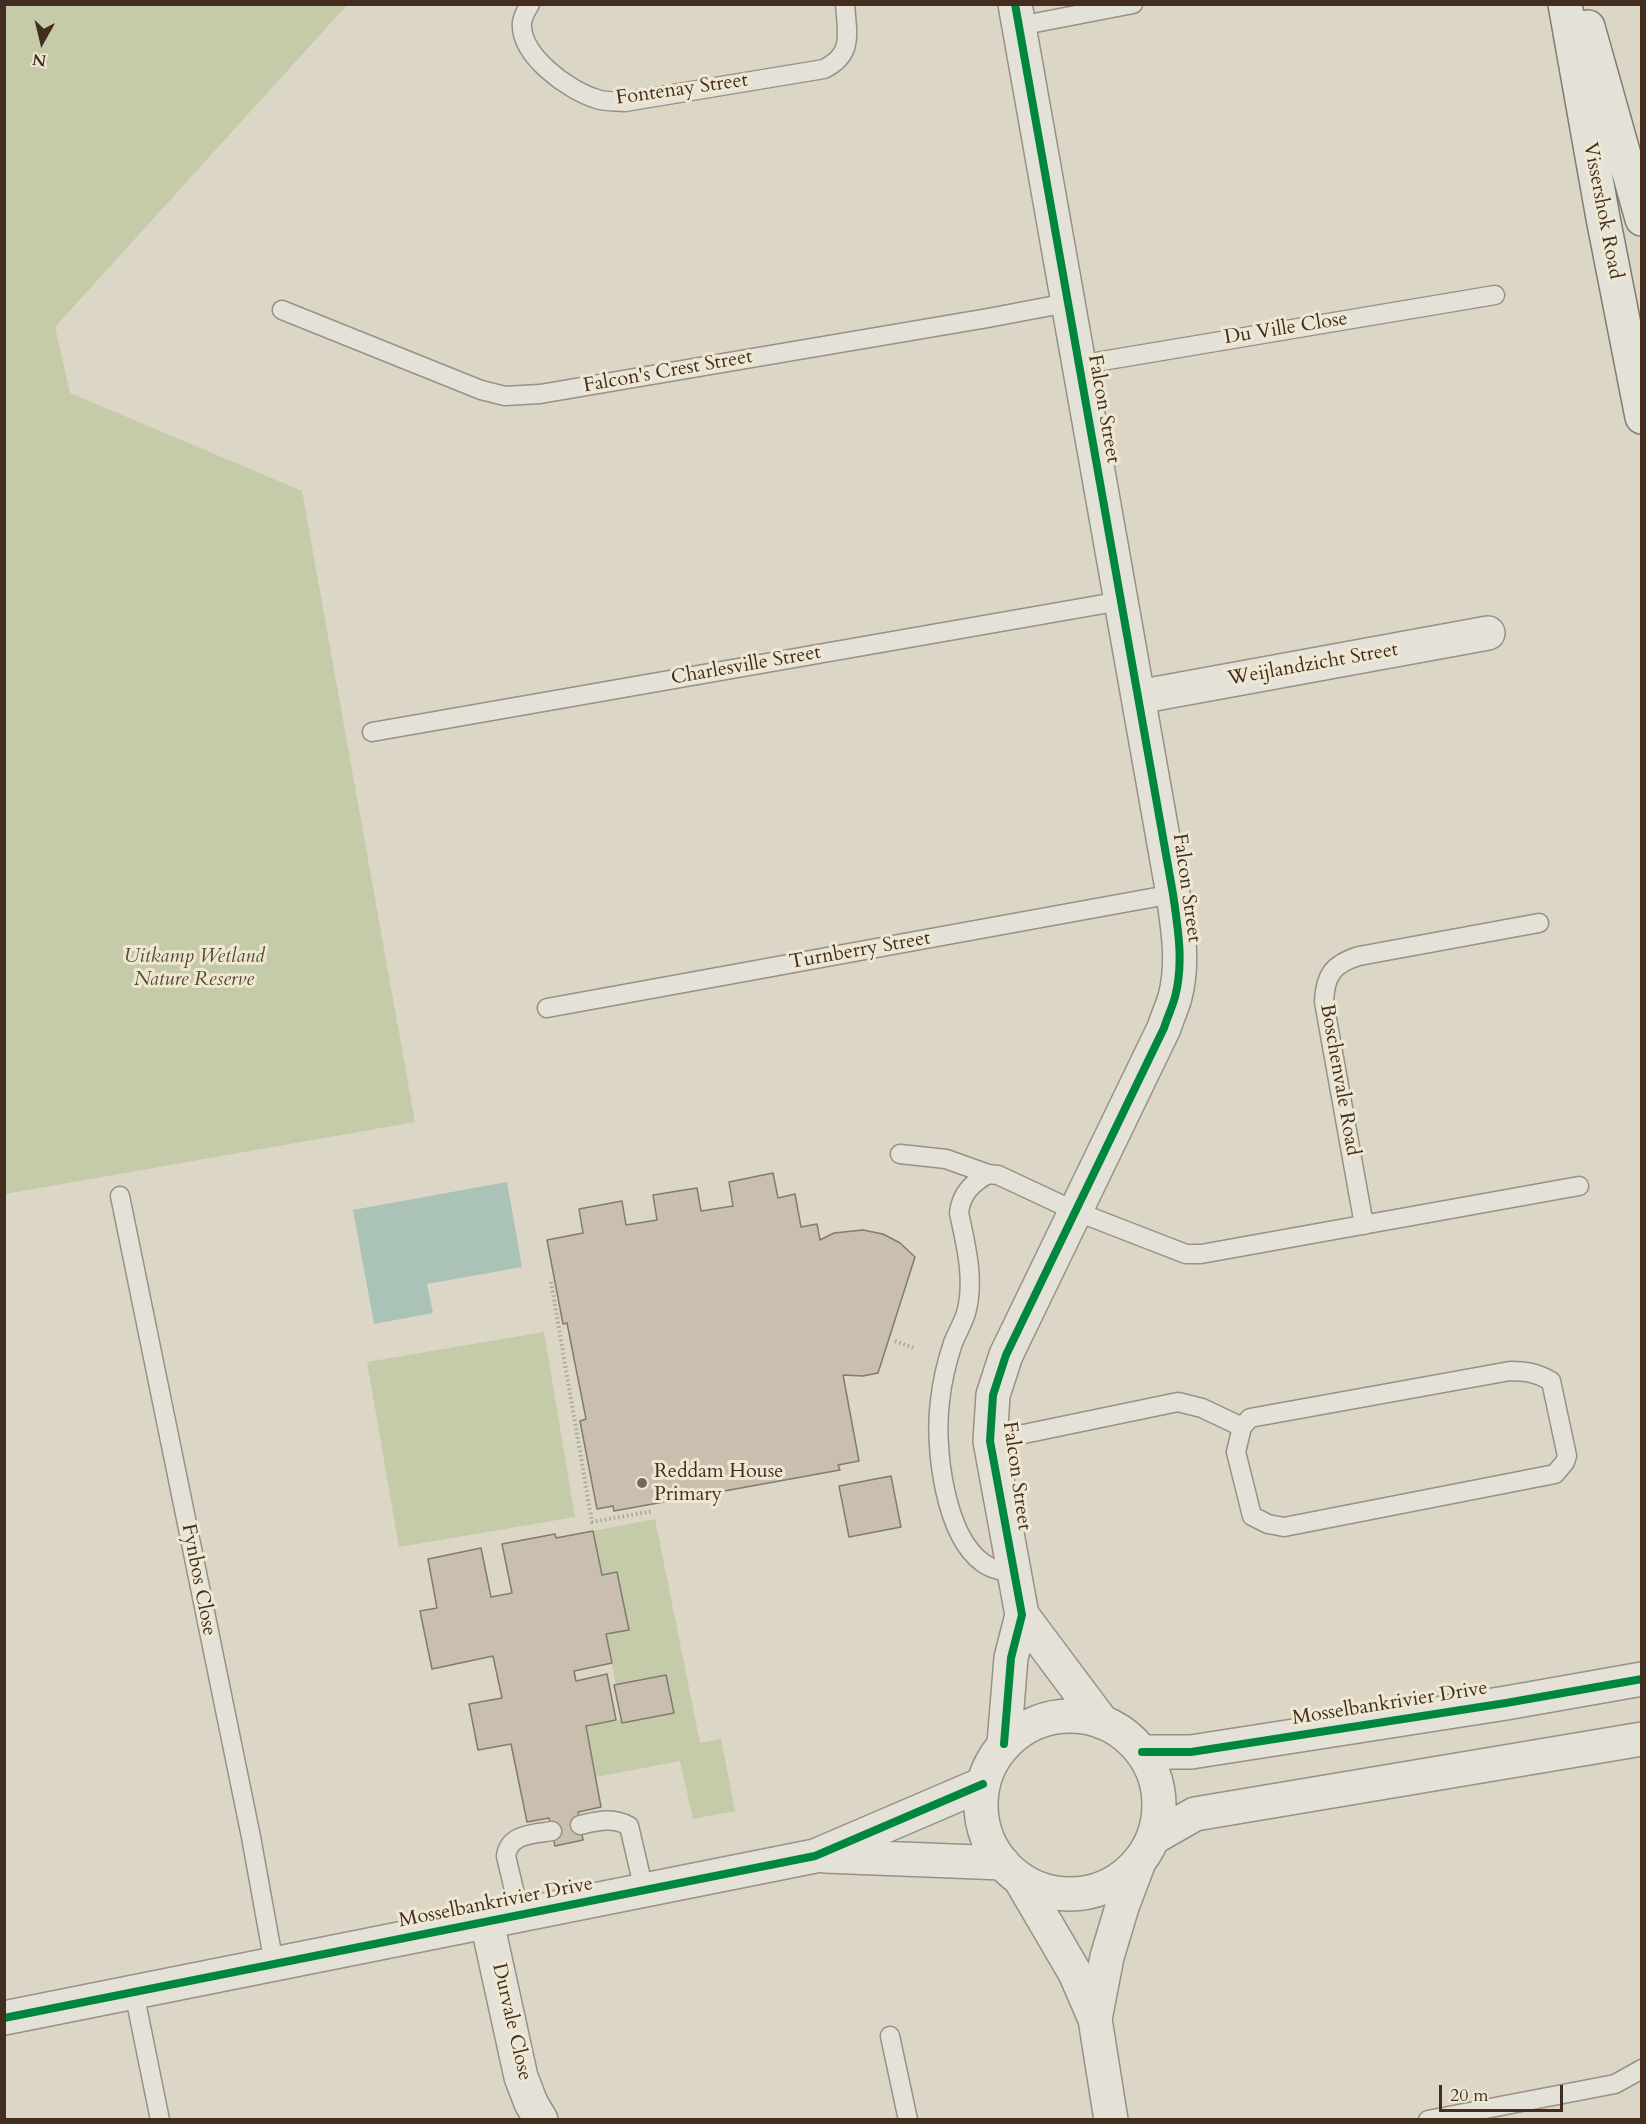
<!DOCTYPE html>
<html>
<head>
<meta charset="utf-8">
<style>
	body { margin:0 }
	#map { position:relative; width:1646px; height:2124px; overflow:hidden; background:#dbd6c5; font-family:Cardo,serif }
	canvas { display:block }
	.frame { position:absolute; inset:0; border:6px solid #432d1f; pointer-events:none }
	.north { position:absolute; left:12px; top:12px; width:60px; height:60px; -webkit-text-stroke:4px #eee8d3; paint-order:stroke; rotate:188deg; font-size:16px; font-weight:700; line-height:24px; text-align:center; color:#432d1f }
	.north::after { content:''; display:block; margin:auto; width:21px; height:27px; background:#432d1f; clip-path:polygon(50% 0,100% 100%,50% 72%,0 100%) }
	.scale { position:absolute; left:1439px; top:2085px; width:124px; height:27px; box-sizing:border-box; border:3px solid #432d1f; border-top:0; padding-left:8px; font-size:18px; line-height:21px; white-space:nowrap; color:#432d1f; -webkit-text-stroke:4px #eee8d3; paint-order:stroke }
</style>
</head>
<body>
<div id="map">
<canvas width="1646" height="2124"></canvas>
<div class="frame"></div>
<div class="north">N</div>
<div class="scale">20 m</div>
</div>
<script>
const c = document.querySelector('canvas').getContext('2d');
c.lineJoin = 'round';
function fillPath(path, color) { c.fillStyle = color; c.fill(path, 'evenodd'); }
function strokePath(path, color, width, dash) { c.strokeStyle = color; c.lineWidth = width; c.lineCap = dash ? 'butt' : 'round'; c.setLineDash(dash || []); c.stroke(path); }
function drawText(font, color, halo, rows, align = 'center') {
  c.font = font + ' Cardo,serif'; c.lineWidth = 6; c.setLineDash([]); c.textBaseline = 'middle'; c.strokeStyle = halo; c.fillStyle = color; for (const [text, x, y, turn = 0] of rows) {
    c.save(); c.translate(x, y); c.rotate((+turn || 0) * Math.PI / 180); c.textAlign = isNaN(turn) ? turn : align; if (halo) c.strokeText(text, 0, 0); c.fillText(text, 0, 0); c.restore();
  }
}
fillPath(new Path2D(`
	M5 4 347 5 55 327 70 393 302 491 415 1122 5 1194Z
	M544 1332 575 1517 399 1547 367 1362Z
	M655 1519 700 1743 721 1739 735 1811 693 1819 680 1761 596 1777 586 1726 621 1720 622 1723 674 1713 666 1675 616 1685 606 1634 629 1630 617 1572 602 1575 593 1531Z`), '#c5caa8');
fillPath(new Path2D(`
	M507 1182 522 1267 427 1284 433 1313 374 1324 353 1210Z`), '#abc3b6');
const building = new Path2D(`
	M773 1173 778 1198 795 1194 801 1227 817 1224 820 1240 834 1233 863 1230 883 1234 900 1243 915 1257 878 1373 863 1376 843 1375 859 1461 838 1465 840 1470 614 1511 613 1506 597 1509 580 1421 586 1419 567 1323 563 1324 547 1240 583 1233 579 1209 622 1201 626 1225 657 1220 653 1195 697 1188 701 1211 733 1206 729 1182Z
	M891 1476 901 1527 849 1537 839 1486Z
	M593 1531 602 1575 617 1572 629 1630 606 1634 612 1663 574 1671 576 1681 607 1674 616 1720 586 1726 601 1807 578 1812 583 1840 555 1846 549 1818 527 1822 511 1744 478 1750 469 1704 502 1698 493 1656 432 1669 420 1611 437 1608 428 1559 481 1548 491 1597 512 1593 502 1544 555 1534 556 1538Z
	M666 1675 674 1713 622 1723 614 1685Z`);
fillPath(building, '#cabeaf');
strokePath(building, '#817b70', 1.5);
const service = new Path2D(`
	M530 4C527 9 523 16 522 22 519 55 569 91 597 99 605 102 616 101 625 102L824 69C854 54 847 34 845 4
	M1019 26 1133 4
	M282 310 481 390 505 396 540 394 988 318 1067 303
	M1078 365 1495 295
	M372 732 1121 601
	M547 1008 1173 894
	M900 1154 946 1159 988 1174 998 1175 1075 1211 1186 1254H1201L1579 1186
	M988 1174C972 1183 961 1194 959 1213 966 1245 975 1281 966 1313 963 1323 957 1333 953 1343 947 1361 942 1382 940 1401 934 1445 944 1535 983 1563 993 1570 1003 1571 1014 1572
	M120 1196 251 1837 274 1964
	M1364 1225 1324 1002C1325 975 1333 964 1359 956L1539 923
	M1510 1371C1526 1371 1537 1373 1551 1381L1567 1456 1565 1462 1555 1474 1284 1527 1268 1524 1252 1516 1236 1452 1242 1427 1250 1418Z
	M990 1441 1178 1402 1202 1408 1242 1427
	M580 1825C598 1821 613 1817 629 1826L644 1890
	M520 1915 506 1856C509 1834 533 1834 552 1831
	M134 1992 160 2120
	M890 2036 908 2120
	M1428 2120 1615 2084 1642 2069`);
const minor = new Path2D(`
	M1138 697 1488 633
	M1022 1615 1102 1722
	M1004 1744 1011 1658 1022 1615 990 1441 993 1395 1006 1355 1164 1028C1167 1018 1172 1008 1175 997 1184 963 1178 929 1173 894L1015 4
	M1020 1879 1075 1973 1095 2019 1111 2120
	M487 1922 521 2077 531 2103 541 2120
	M1095 2019 1107 1957 1122 1907 1139 1862`);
const tertiary = new Path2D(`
	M981 1805a89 89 0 1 1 178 0a89 89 0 1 1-178 0Z
	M1142 1752H1191L1506 1703 1642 1679
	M1153 1838 1195 1814 1642 1739
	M825 1856 1003 1863
	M4 2018 815 1856 983 1784`);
const secondary = new Path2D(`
	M1565 4 1603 218 1642 417
	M1588 27 1642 219`);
strokePath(service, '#979186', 21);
strokePath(minor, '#979186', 36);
strokePath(tertiary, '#979186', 36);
strokePath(secondary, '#817b70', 36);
strokePath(new Path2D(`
	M551 1282 592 1522 653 1511
	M895 1341 914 1348`), '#a9a49c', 4, [1.5, 3]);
strokePath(service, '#e4e1d9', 18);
strokePath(minor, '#e4e1d9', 33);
strokePath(tertiary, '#e4e1d9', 33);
strokePath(secondary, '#e4e1d9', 33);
strokePath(new Path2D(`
	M1004 1744 1011 1658 1022 1615 990 1441 993 1395 1006 1355 1164 1028C1167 1018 1172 1008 1175 997 1184 963 1178 929 1173 894L1015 4
	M1142 1752H1191L1506 1703 1642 1679
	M4 2018 815 1856 983 1784`), '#00873e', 8);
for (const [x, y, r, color] of [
	[642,1483,6,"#786859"]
]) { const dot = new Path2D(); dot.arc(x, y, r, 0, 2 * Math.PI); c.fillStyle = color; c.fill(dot); strokePath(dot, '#eee8d3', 2); }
drawText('20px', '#432d1f', '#eee8d3', [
	["Fontenay Street",682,90,-8],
	["Vissershok Road",1602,211,79],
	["Du Ville Close",1286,329,-9],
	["Falcon's Crest Street",668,372,-10],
	["Falcon Street",1103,409,80],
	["Weijlandzicht Street",1313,665,-10],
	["Charlesville Street",746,666,-10],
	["Falcon Street",1186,888,82],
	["Turnberry Street",860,951,-10],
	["Boschenvale Road",1339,1080,80],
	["Falcon Street",1016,1476,82],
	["Fynbos Close",198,1580,79],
	["Mosselbankrivier Drive",1390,1704,-9],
	["Mosselbankrivier Drive",496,1903,-11],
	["Durvale Close",511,2022,77]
]);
drawText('italic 20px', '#594a36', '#eee8d3', [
	["Uitkamp Wetland",194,957],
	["Nature Reserve",194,980]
]);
drawText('20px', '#432d1f', '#eee8d3', [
	["Reddam House",654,1472],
	["Primary",654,1495]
], 'left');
</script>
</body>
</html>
